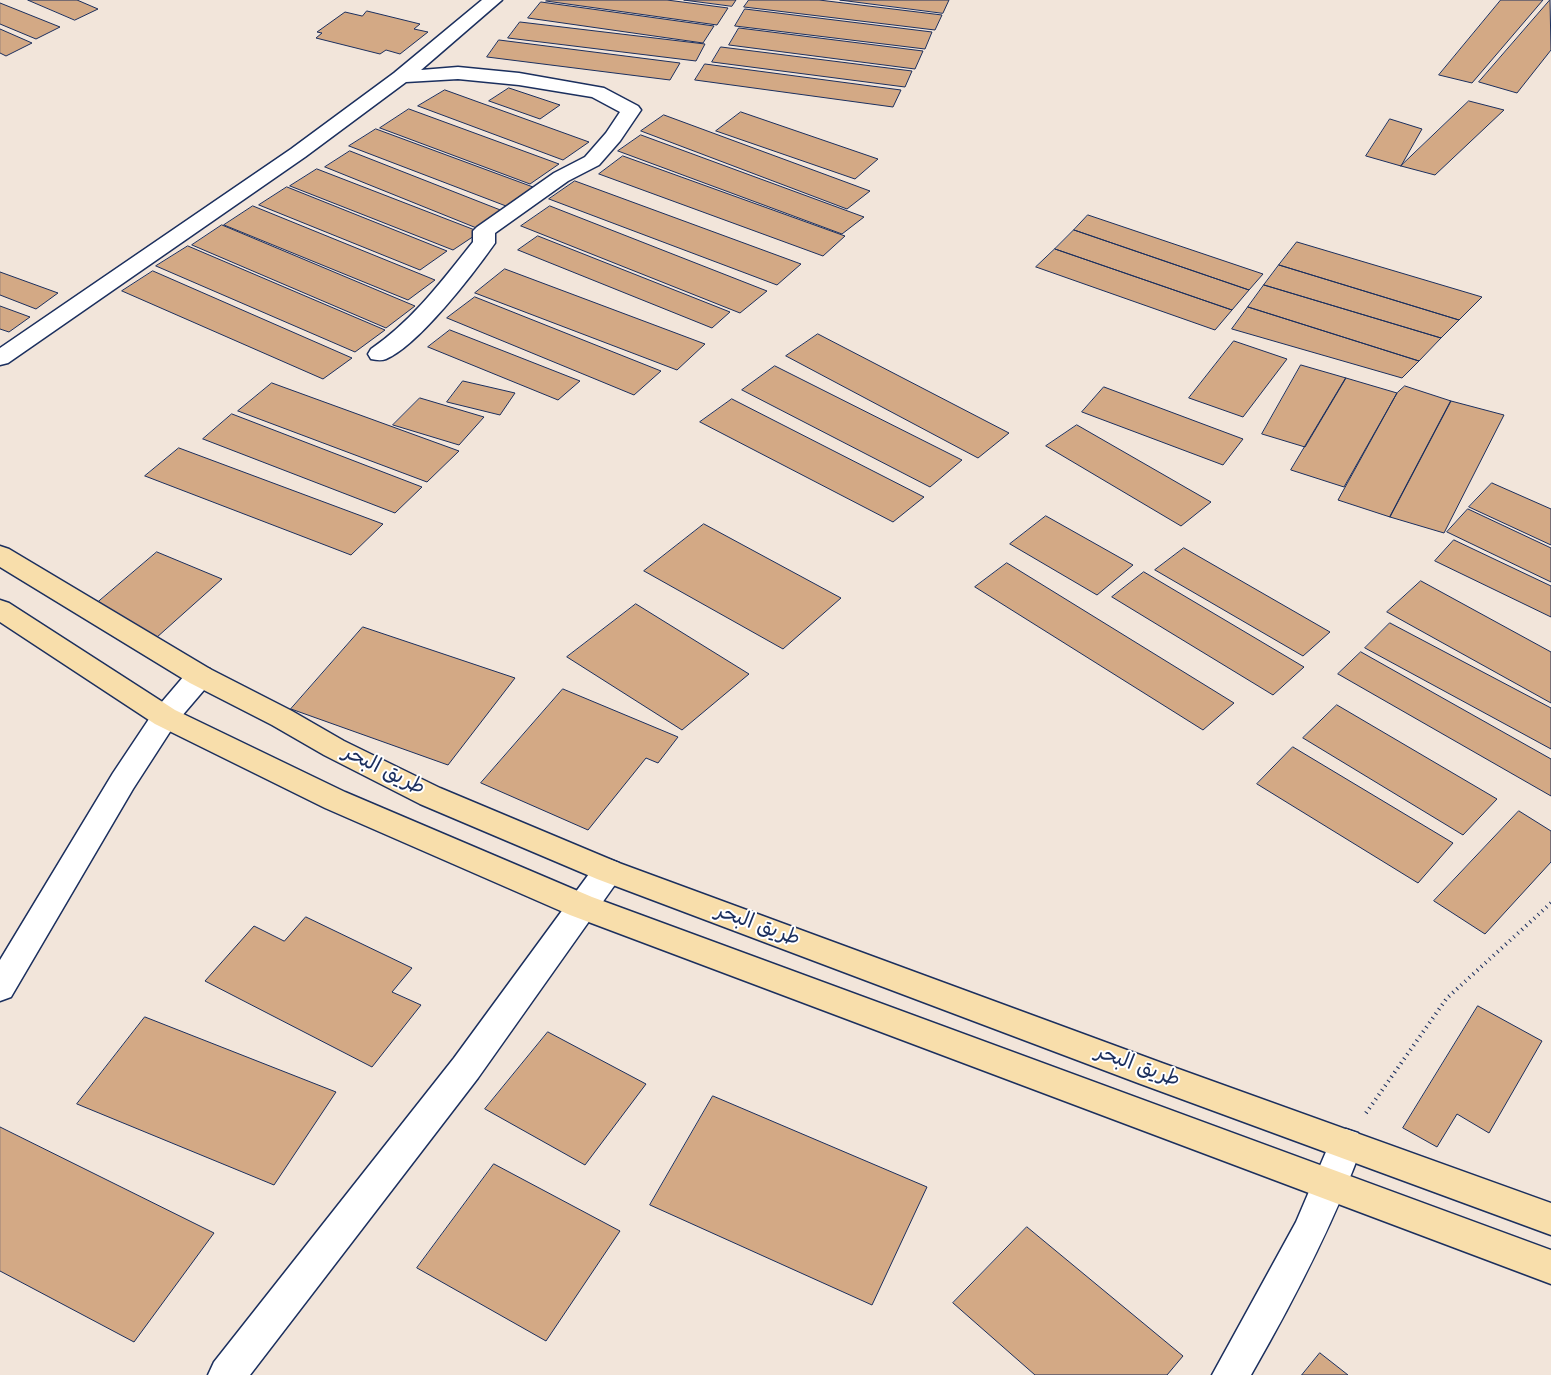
<!DOCTYPE html>
<html>
<head>
<meta charset="utf-8">
<style>
	body { margin:0 }
	canvas { display:block; background:#f2e5da }
</style>
</head>
<body>
<canvas width="1551" height="1375"></canvas>
<script>
const c = document.querySelector('canvas').getContext('2d');
c.lineJoin = 'round';
function fillPath(path, color) { c.fillStyle = color; c.fill(path, 'evenodd'); }
function strokePath(path, color, width, dash) { c.strokeStyle = color; c.lineWidth = width; c.lineCap = dash ? 'butt' : 'round'; c.setLineDash(dash || []); c.stroke(path); }
function drawText(font, color, halo, rows, align = 'center') {
  c.font = font + ' "Indie Flower","Playpen Sans Arabic",sans-serif'; c.lineWidth = 4; c.setLineDash([]); c.textBaseline = 'middle'; c.strokeStyle = halo; c.fillStyle = color; for (const [text, x, y, turn = 0] of rows) {
    c.save(); c.translate(x, y); c.rotate((+turn || 0) * Math.PI / 180); c.textAlign = isNaN(turn) ? turn : align; if (halo) c.strokeText(text, 0, 0); c.fillText(text, 0, 0); c.restore();
  }
}
const building = new Path2D(`
	M28 0H77L98 9 75 20Z
	M547 0H667L728 8 717 25 546 1Z
	M684 0H736L732 6Z
	M749 0H819L942 15 935 30 744 7Z
	M840 0H949L943 13Z
	M1501 0H1543L1472 83 1439 75Z
	M1550 0 1551 50 1517 93 1479 82Z
	M541 2 714 26 703 43 528 18Z
	M0 3 60 27 36 39 0 24Z
	M745 9 932 32 925 49 735 26Z
	M367 11 420 24 414 29 428 32 400 54 386 50 380 54 316 38 322 33 317 32 345 12 362 16Z
	M520 22 705 44 696 61 508 38Z
	M739 28 923 51 915 69 729 45Z
	M0 29 32 43 6 56 0 53Z
	M499 40 680 63 670 80 487 57Z
	M721 47 912 71 905 87 712 62Z
	M705 64 901 90 893 107 695 80Z
	M509 88 560 105 540 119 489 101Z
	M445 90 589 142 563 160 418 106Z
	M1469 101 1504 110 1435 175 1401 166Z
	M409 109 559 164 530 184 380 128Z
	M741 112 878 159 855 179 716 131Z
	M664 115 870 191 847 209 641 131Z
	M1390 119 1422 129 1401 166 1366 156Z
	M376 129 533 187 506 206 349 146Z
	M641 135 864 217 842 234 618 151Z
	M350 151 508 213 484 231 325 167Z
	M623 156 845 236 823 256 599 174Z
	M317 169 480 232 453 250 290 186Z
	M575 181 801 264 777 285 549 199Z
	M287 187 447 251 420 270 259 205Z
	M253 206 435 280 408 300 224 225Z
	M550 206 767 291 740 313 521 226Z
	M1088 215 1263 274 1249 290 1074 230Z
	M222 225 415 306 386 328 192 245Z
	M1074 230 1249 290 1232 310 1055 249Z
	M538 236 730 312 712 328 518 250Z
	M1297 242 1482 297 1459 320 1279 265Z
	M188 246 385 330 355 352 156 266Z
	M1055 249 1232 310 1215 330 1036 267Z
	M1279 265 1459 320 1441 338 1264 285Z
	M505 269 705 344 677 370 475 293Z
	M153 271 352 358 323 379 122 291Z
	M0 272 58 293 36 309 0 295Z
	M1264 285 1441 338 1419 361 1248 307Z
	M475 297 661 371 634 395 447 318Z
	M0 306 30 317 9 332 0 329Z
	M1248 307 1419 361 1402 378 1232 329Z
	M450 330 580 381 558 400 428 347Z
	M818 334 1009 433 978 458 786 356Z
	M1234 341 1287 359 1243 417 1189 398Z
	M1301 365 1346 378 1305 447 1262 434Z
	M775 366 962 460 930 487 742 390Z
	M1346 378 1397 393 1344 487 1291 470Z
	M463 381 515 393 500 415 447 402Z
	M272 383 459 451 427 482 238 411Z
	M1405 386 1451 401 1390 517 1338 500 1397 393Z
	M1104 387 1243 439 1223 465 1082 412Z
	M420 398 484 417 459 445 393 425Z
	M732 399 924 497 893 522 700 422Z
	M1451 401 1504 415 1444 533 1390 517Z
	M232 414 422 487 395 513 203 439Z
	M1077 425 1211 502 1181 526 1046 446Z
	M179 448 383 524 351 555 145 476Z
	M1492 483 1551 509V545L1469 507Z
	M1468 509 1551 548V582L1447 532Z
	M1046 516 1133 565 1097 595 1010 544Z
	M704 524 841 598 783 649 644 571Z
	M1454 540 1551 586V617L1435 561Z
	M1184 548 1330 632 1303 656 1155 570Z
	M157 552 222 579 156 638 90 609Z
	M1007 563 1234 703 1203 730 975 587Z
	M1144 572 1304 667 1273 695 1112 597Z
	M1421 581 1551 652V703L1387 612Z
	M636 604 749 674 682 730 567 657Z
	M1390 623 1551 708V749L1365 648Z
	M363 627 515 678 448 765 291 709Z
	M1361 652 1551 759V796L1338 674Z
	M563 689 678 737 658 763 646 758 588 830 481 783Z
	M1337 705 1497 799 1463 835 1303 738Z
	M1293 747 1453 843 1418 883 1257 784Z
	M1519 811 1551 831V862L1485 934 1434 901Z
	M306 917 412 968 392 992 421 1005 372 1067 205 981 254 926 284 941Z
	M1478 1006 1542 1041 1489 1133 1457 1114 1437 1147 1403 1128Z
	M145 1017 336 1092 274 1185 77 1104Z
	M548 1032 646 1084 585 1165 485 1109Z
	M713 1096 927 1187 872 1305 650 1205Z
	M0 1127 214 1233 134 1342 0 1271Z
	M494 1164 620 1231 546 1341 417 1268Z
	M1027 1227 1183 1356 1167 1375H1035L953 1303Z
	M1320 1353 1348 1375H1302Z`);
fillPath(building, '#d3a985');
strokePath(building, '#1b2f5e', 1);
const minor = new Path2D(`
	M482 0H502L421 70 458 67 519 73 604 88 638 106 641 110 620 141 599 165 568 181 495 233V243C474 273 418 346 386 359 381 361 376 360 371 359L368 354 371 349C413 320 442 281 473 242V231L477 227 554 173 585 157 606 133 620 112 592 97 519 85 458 79 406 82 305 157 8 363 0 365V348L291 149 394 73Z
	M200 666 210 669 214 676 210 683 175 724 133 789 11 997 0 1001V960L113 773 155 710 190 669Z
	M608 859 619 863 623 871 619 879 478 1078 250 1375H208L214 1362 454 1058 597 863Z
	M1346 1129 1358 1133 1363 1144C1333 1225 1294 1300 1251 1375H1212L1296 1222 1334 1133Z`);
const highway = new Path2D(`
	M0 546 9 549 210 669 292 711 344 741 440 788 619 863 1162 1063 1551 1203V1235L1138 1083 597 879 420 804 324 755 272 725 190 683 0 567Z
	M0 600 9 603 175 710 345 792 592 897 1551 1250V1284L570 915 325 808 155 724 0 622Z`);
strokePath(minor, '#1b2f5e', 3);
strokePath(highway, '#1b2f5e', 3);
strokePath(new Path2D(`
	M1366 1113 1447 998 1551 903`), '#1b2f5e', 4, [1, 4.5]);
fillPath(minor, '#fff');
fillPath(highway, '#f8deab');
drawText('21px', '#1b2f5e', '#fff', [
	["طريق البحر",383,772,26],
	["طريق البحر",757,927,20],
	["طريق البحر",1137,1068,20]
]);
</script>
</body>
</html>
